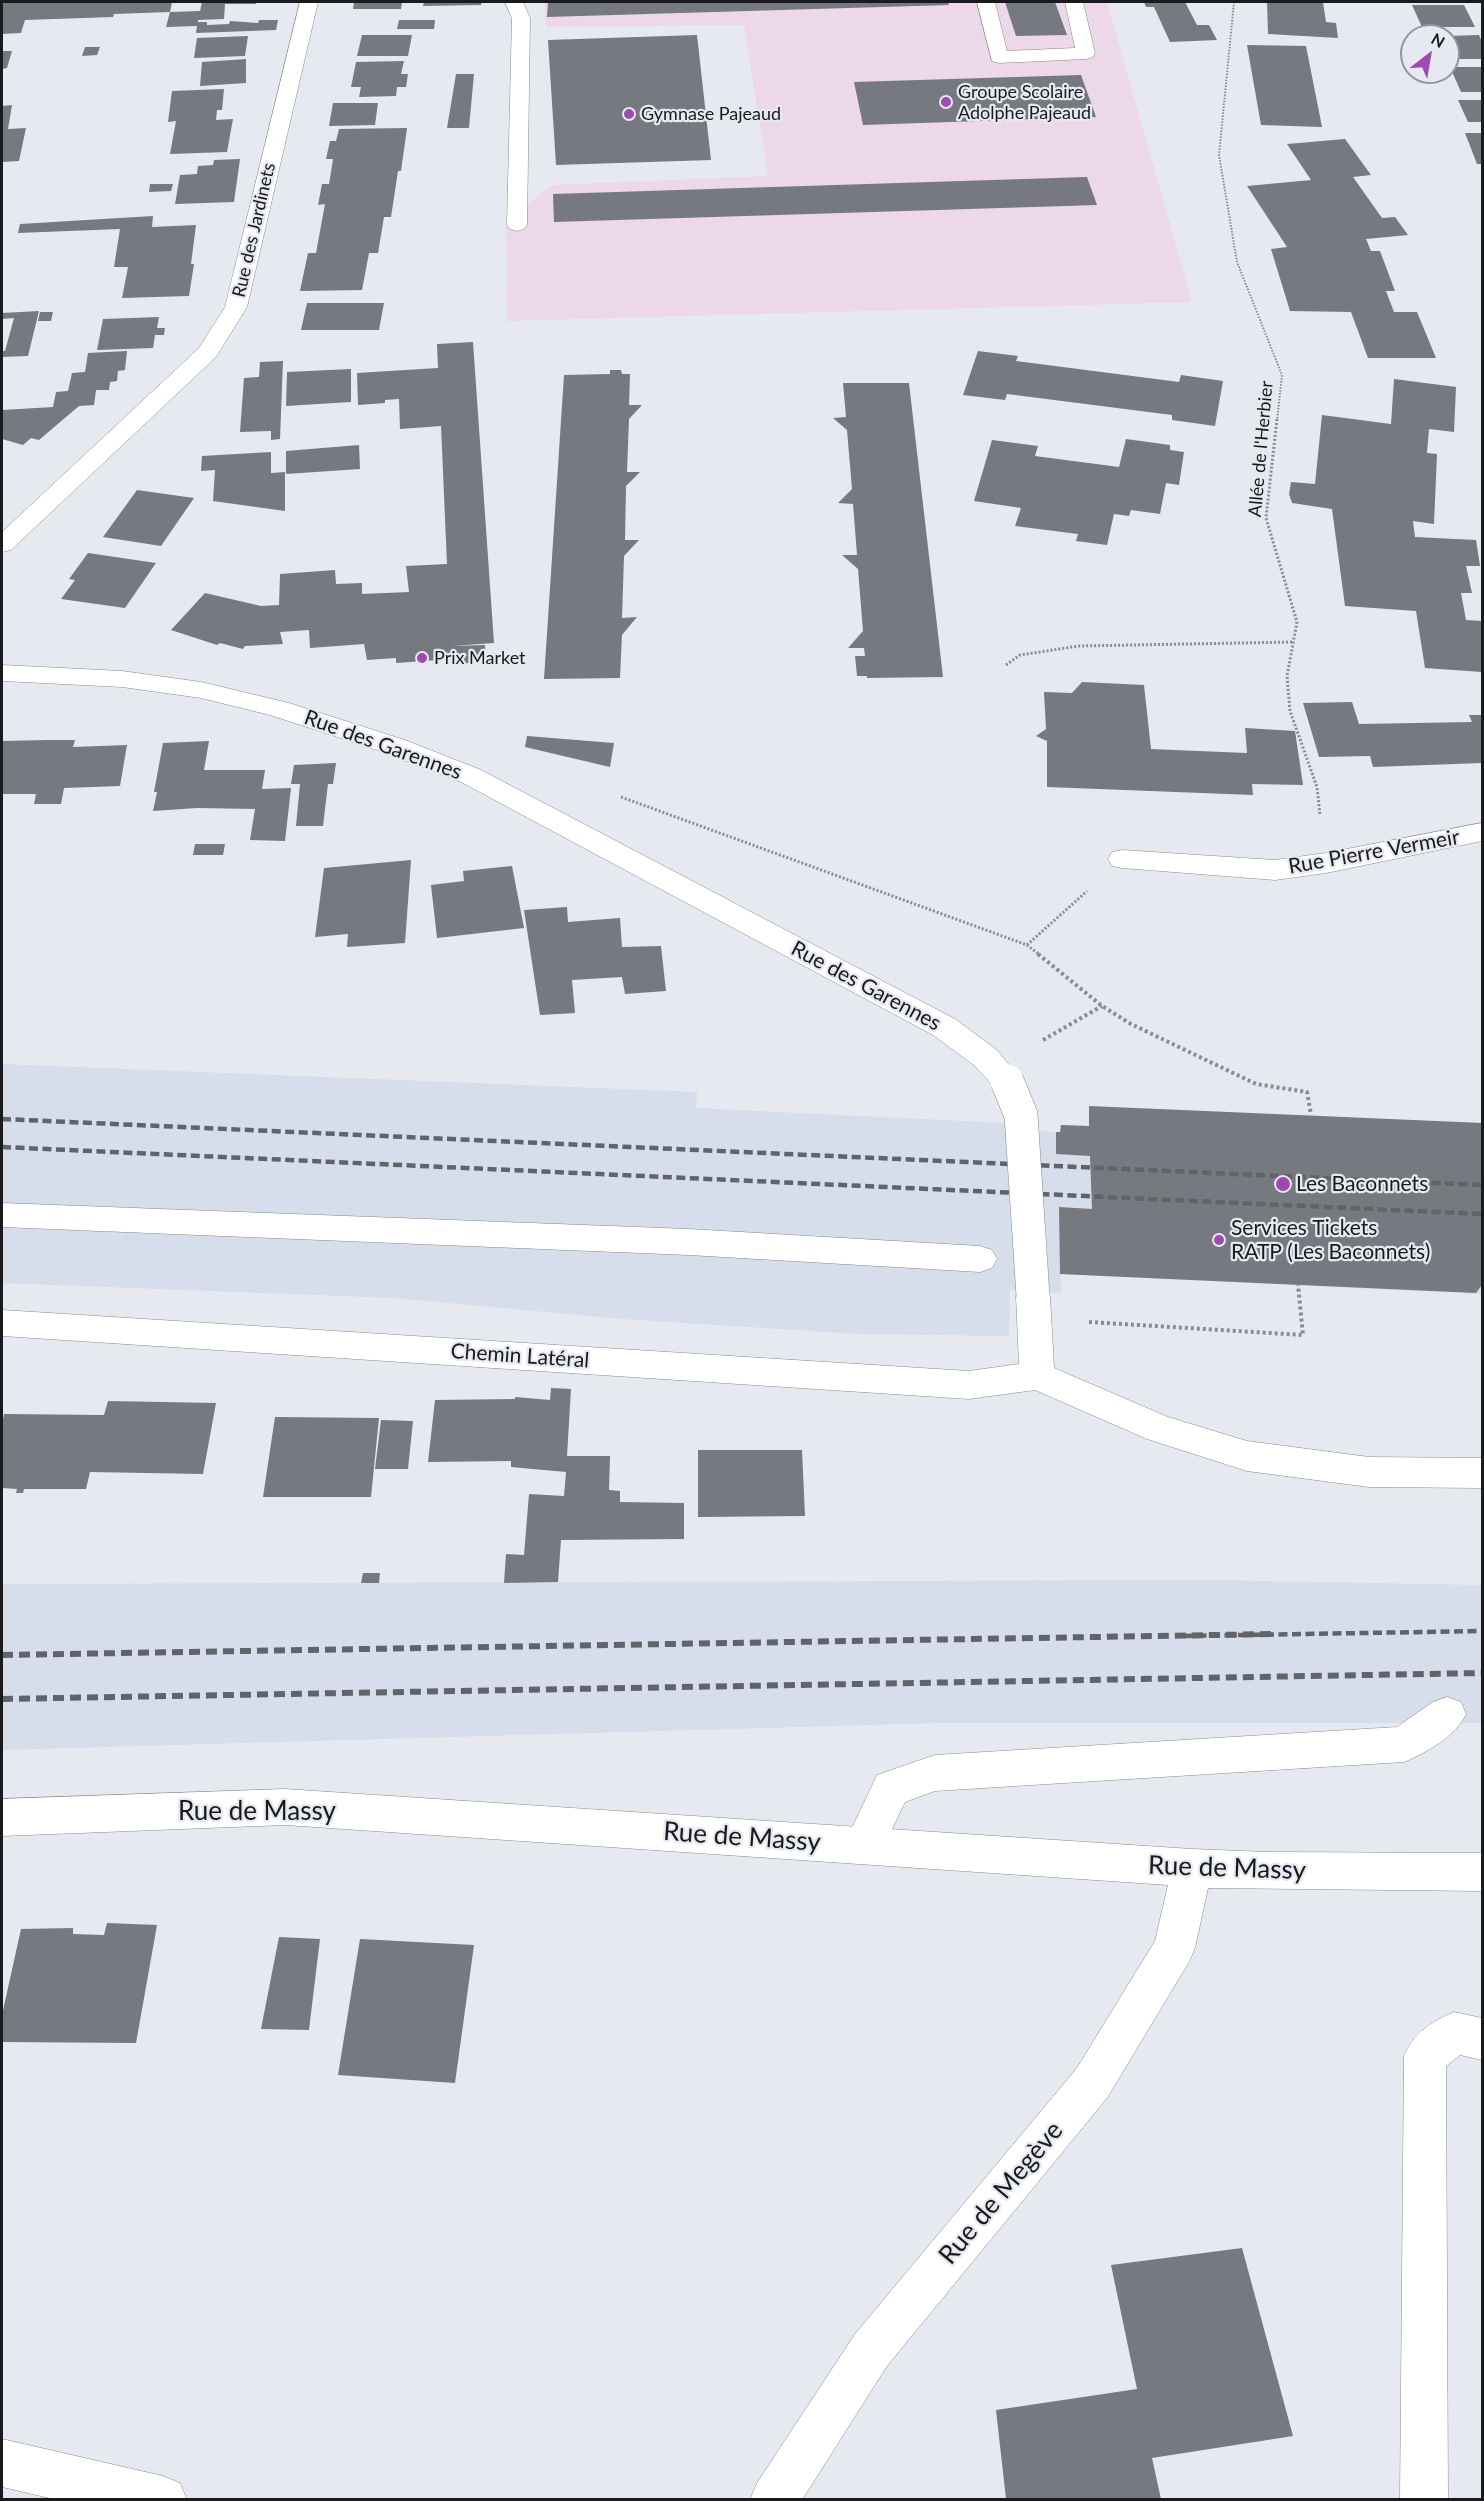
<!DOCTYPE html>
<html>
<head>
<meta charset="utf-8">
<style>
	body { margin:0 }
	#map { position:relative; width:1484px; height:2501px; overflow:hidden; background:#e6e9f0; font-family:Lato,sans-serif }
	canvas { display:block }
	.frame { position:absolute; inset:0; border:3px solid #191a1c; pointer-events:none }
	.north { position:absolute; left:1400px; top:24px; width:60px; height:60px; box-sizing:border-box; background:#e6e9f0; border:2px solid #94969b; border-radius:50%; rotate:31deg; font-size:16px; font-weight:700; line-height:24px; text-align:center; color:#191a1c }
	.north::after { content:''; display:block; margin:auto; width:21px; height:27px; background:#a049b5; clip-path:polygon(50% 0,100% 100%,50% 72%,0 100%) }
</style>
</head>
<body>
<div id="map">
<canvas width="1484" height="2501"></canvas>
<div class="frame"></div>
<div class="north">N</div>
</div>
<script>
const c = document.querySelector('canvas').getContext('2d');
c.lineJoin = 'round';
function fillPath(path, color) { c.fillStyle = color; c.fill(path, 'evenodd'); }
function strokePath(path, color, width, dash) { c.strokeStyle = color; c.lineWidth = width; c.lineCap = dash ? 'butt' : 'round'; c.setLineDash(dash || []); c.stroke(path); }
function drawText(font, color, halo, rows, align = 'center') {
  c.font = font + ' Lato,sans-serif'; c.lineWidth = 4.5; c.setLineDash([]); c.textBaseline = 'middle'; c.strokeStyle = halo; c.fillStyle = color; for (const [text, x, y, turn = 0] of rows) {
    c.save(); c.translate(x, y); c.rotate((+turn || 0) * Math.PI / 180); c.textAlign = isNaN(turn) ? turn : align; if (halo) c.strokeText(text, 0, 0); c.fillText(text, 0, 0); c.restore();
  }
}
fillPath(new Path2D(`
	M2 1064 697 1092 696 1108 1005 1123 1006 1129 1056 1132H1060L1061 1125 1089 1126V1106L1482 1123V1294L1061 1274V1293L1010 1290 1009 1336 858 1334 622 1319 394 1298 2 1283Z
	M1208 1580 1482 1585V1723H938L2 1750V1584Z`), '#d6ddeb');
fillPath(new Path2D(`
	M545 2H1107L1192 302 507 321 506 223 552 185 768 176 744 25 546 27Z`), '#ecd8e9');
fillPath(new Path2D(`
	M2 2H172L170 12 114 14 113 17 25 20 21 33 2 34Z
	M202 2H256V4H225L224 19 198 20V22H207V25L229 24 230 21 258 23 259 20H278L276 30 196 33 197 26 166 27 170 12 200 11Z
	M354 2H402L401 9H353Z
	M424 2H482L481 5 423 6Z
	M548 2H948L949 5 547 17Z
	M1005 2H1055L1067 35 1016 36Z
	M1144 2H1185L1197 25H1209L1217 40 1170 42 1154 7H1146Z
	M1267 2H1323L1326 22 1336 23 1338 38 1268 34Z
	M1412 5H1464L1475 27H1422Z
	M399 20H435L434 29H397Z
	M362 35H412L408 56H357Z
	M697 35 711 160 556 165 548 40Z
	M1479 35 1482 42V59H1448V36Z
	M248 36 245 56 194 58 197 38Z
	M1247 45 1306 46 1322 127 1261 125Z
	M85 47H100L97 55 82 56Z
	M2 51H12L7 68 2 69Z
	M246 59V83L200 86 202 62Z
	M404 61 401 74H408L406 87H397L396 96 359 97 361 87H351L356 62Z
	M1450 67H1482V92H1461Z
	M456 74H474L469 128H447Z
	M1081 75 1096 117 863 125 854 82Z
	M224 89 222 110H217L216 120 233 119 227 152 170 154 176 121 168 122 172 91Z
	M1458 100H1482V122H1468Z
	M333 103H378L375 125 329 126Z
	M12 105 8 129 26 128 19 161 2 162V106Z
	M407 128 401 171H398L391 217H384L378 253H369L362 290 300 291 308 253H316L325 204 318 205 322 184H329L331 172 333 159H326L330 141H336L339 129Z
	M1465 133H1482V164H1477Z
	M1345 139 1371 175 1353 177 1382 218 1395 217 1408 235 1366 239 1371 251H1380L1395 291H1386L1394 312H1417L1436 358H1368L1351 312 1290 311 1271 249 1287 247 1247 186 1311 180 1287 144Z
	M240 159 234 202 175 204 180 175 197 174 198 166 213 165 214 160Z
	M1087 177 1097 205 554 222 553 194Z
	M150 184H173L171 191 149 192Z
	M153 216 152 227 196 225 191 264H194L189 296 122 298 128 267H114L120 229 18 233 20 224Z
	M307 303H384L379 330H301Z
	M39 311 28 356 2 357V351H5L14 318 2 319V313Z
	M40 312H53L51 321H38Z
	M159 317 157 328H165L164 335H155L153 348 97 350 103 319Z
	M473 342 494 643 451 646 485 645 486 662 452 664V659L396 663V658L367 660 364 644 310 648 309 630 280 632 283 644 245 646 243 649 220 643 217 645 171 630 205 593 261 606 279 605 280 574 335 570 336 584 362 583V594L409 592 406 566 447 564 441 426 400 429 399 399 385 400V403L358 405 357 373 438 368 437 344Z
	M127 351 125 370 118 371 117 381 110 382 109 390H96L94 405 79 406 39 440 31 438 23 445 2 439V410L53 407 56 392 68 391 72 373 85 372 88 353Z
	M978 351 1018 356 1016 361 1179 382 1181 375 1223 381 1215 426 1172 420V415L1007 394 1005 400 963 395Z
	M283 361 280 439 271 440V431L240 432 244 378 259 377 260 362Z
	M351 369V402L286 406 287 372Z
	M610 370H621L622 374H630L629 405H642L629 419 627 472H640L626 486 625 540H639L624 556 622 618 637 617 622 635 620 678 544 679 564 375 610 374Z
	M1394 379 1456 387 1454 432 1429 429 1427 453 1437 454 1434 524 1413 521 1415 537 1476 540 1480 566H1466L1472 593H1461L1466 620 1482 621V672L1425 668 1416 611 1345 606 1332 509 1292 503 1289 494 1291 482 1315 484 1322 415 1391 424Z
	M843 383H909L943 677 867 678V676H857L855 656H865L864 648H848L863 631 858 569 842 555H857L853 504 838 503 852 489 847 430 833 418 846 417Z
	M1126 439 1170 445V450L1184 452 1179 485 1166 483 1160 514 1131 510 1129 516 1114 514 1107 545 1076 541 1078 534 1015 526 1021 508 974 501 992 440 1038 446 1035 456 1119 467Z
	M359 445 360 469 286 474V451Z
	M271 452V473L285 472V511L213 501 215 470 201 471 202 456Z
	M137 490 194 498 161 546 103 537Z
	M88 553 156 563 125 608 61 599 75 580 69 579Z
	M1082 682 1144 685 1151 749 1247 753 1245 728 1295 731 1303 785 1252 784 1253 795 1047 787V741L1036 736 1046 729 1044 692 1072 693Z
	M1352 702 1359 724 1472 722 1469 715H1482V763L1373 767 1370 756 1319 757 1303 703Z
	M527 736 614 743 610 767 525 747Z
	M48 740H75L73 747 127 745 120 786 64 788 61 804H34L36 794H2V741Z
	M209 741 204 770H265L262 789 291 788 285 841 250 840 255 809 197 808 153 811 157 792H154L163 743Z
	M336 763 333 784H328L323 826H296L300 784H291L294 765Z
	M195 844H225L223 855H193Z
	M411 860 405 943 347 947 348 934 315 937 324 868Z
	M512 866 524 928 437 938 431 885 464 881 463 871Z
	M567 907 568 922 620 918 622 947 661 946 666 991 625 994 622 977 572 980 575 1013 540 1015 524 910Z
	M1089 1106 1482 1123V1285L1476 1293 1060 1274 1059 1207 1092 1209 1090 1156 1056 1154V1132H1060L1061 1125 1089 1126Z
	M551 1388 571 1389 567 1456H610L609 1490 620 1491V1502L684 1503V1539L561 1540 558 1582 504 1583 506 1554 524 1555 529 1494 564 1496 566 1472 511 1467V1461L428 1462 435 1400 515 1399V1397L550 1400Z
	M108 1401 216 1403 203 1474 90 1472 86 1489H24L23 1493H16L17 1489 2 1488V1425L4 1414 104 1415Z
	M275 1417 379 1418 371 1497H263Z
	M381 1420 413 1421 408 1469H375Z
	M698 1450H802L805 1516 698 1517Z
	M363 1573H380L379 1583H361Z
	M107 1923 157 1925 136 2043 2 2042V2015L21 1929 73 1928V1934L104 1935Z
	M279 1937 320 1939 309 2030 261 2029Z
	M360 1939 474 1945 455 2083 338 2075Z
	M1242 2248 1293 2436 1152 2458 1161 2499H1006L996 2410 1137 2389 1111 2265Z`), '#76797f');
const service = new Path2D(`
	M505 2H523L530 18 527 225 524 229 517 231 510 229 507 225 512 18Z
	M977 2H995L1007 51 1075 48 1065 2H1083L1095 53 1093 57 1086 59 999 63 992 61Z
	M2 1203 689 1229 980 1246 992 1250 997 1259 992 1268 980 1272 689 1255 2 1227Z
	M1447 1697 1461 1702 1466 1714C1456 1736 1426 1753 1404 1762L935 1791 905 1802 878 1858 864 1864 850 1858 844 1845 877 1775 935 1755 1397 1727 1433 1702Z
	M1454 2012 1482 2018V2060L1460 2055 1446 2066 1448 2500H1400L1404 2056C1413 2034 1432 2021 1454 2012Z`);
const minor = new Path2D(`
	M300 2H318L247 307 216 357 11 550 2 552V532L199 348 225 307Z
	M2 665 122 671 201 682 289 703 405 740 481 770 955 1019 997 1050 1022 1081 1018 1089 1007 1092 996 1089 975 1066 933 1035 461 782 386 753 270 715 201 698 122 687 2 681Z
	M1482 823V841L1326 873 1275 880 1122 868 1112 866 1108 859 1112 852 1122 850 1275 860 1326 853Z
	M1033 1283 1045 1287 1050 1296 1054 1368 1168 1417 1247 1441 1369 1457 1482 1458V1488L1369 1487 1247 1471 1147 1439 1035 1390 969 1399 2 1336V1310L969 1371 1019 1364 1016 1296 1021 1287Z
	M285 1789 1192 1849 1267 1852 1482 1853V1891L1208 1888 1195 1948 1189 1962 1107 2098 887 2366 802 2500H750L757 2483 855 2334 1077 2068 1155 1941 1168 1885 285 1825 2 1836V1799Z
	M2 2439 163 2476 180 2483 187 2500H58L2 2487Z`);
strokePath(service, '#86898f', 1);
strokePath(minor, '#86898f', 1);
strokePath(new Path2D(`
	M1234 2 1219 155 1237 262 1282 375 1277 421`), '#8a8c91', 2, [1.5, 1.5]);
strokePath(new Path2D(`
	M1277 419 1266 518 1297 622 1287 676 1290 711 1317 787 1320 815
	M1006 665 1020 655 1079 646 1294 642
	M621 797 1027 945 1040 955
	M1027 945 1087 891`), '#8a8c91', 3, [2, 2]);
strokePath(new Path2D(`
	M1038 954 1102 1006 1131 1024 1256 1084 1307 1092 1311 1115
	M1043 1040 1102 1006
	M1089 1322 1303 1335 1298 1285`), '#8a8c91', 4, [3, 3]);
fillPath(service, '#fff');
fillPath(minor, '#fff');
strokePath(new Path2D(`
	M2 1119 1482 1185
	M2 1147 1482 1214
	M1184 1636 1482 1631`), '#616367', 4.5, [9, 4.5]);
strokePath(new Path2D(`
	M2 1655 1276 1634
	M2 1699 1482 1673`), '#616367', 6, [11, 6]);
const minorBridge = new Path2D(`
	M1007 1081 1021 1115 1033 1296`);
strokePath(minorBridge, '#86898f', 34, []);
strokePath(minorBridge, '#fff', 33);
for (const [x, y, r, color] of [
	[946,102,6,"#a049b5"],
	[629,114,6,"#a049b5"],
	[422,658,6,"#a049b5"],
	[1283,1184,8,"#a049b5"],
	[1219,1240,6,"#a049b5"]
]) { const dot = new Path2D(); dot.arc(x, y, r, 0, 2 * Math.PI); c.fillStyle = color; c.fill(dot); strokePath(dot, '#e6e9f0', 2); }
drawText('18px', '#191a1c', '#e6e9f0', [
	["Groupe Scolaire",958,92],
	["Adolphe Pajeaud",958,113],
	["Gymnase Pajeaud",641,114],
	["Prix Market",434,658]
], 'left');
drawText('18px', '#191a1c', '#e6e9f0', [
	["Rue des Jardinets",254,230,-77],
	["Allée de l'Herbier",1261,449,-85]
]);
drawText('21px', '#191a1c', '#e6e9f0', [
	["Rue des Garennes",383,745,20],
	["Rue Pierre Vermeir",1374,852,-10],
	["Rue des Garennes",866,986,28],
	["Chemin Latéral",520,1356,4]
]);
drawText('21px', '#191a1c', '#e6e9f0', [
	["Les Baconnets",1296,1184],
	["Services Tickets",1231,1228],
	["RATP (Les Baconnets)",1231,1252]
], 'left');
drawText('26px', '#191a1c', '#e6e9f0', [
	["Rue de Massy",257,1812],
	["Rue de Massy",742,1837,4],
	["Rue de Massy",1227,1868,2],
	["Rue de Megève",1001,2193,-50]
]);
</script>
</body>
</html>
